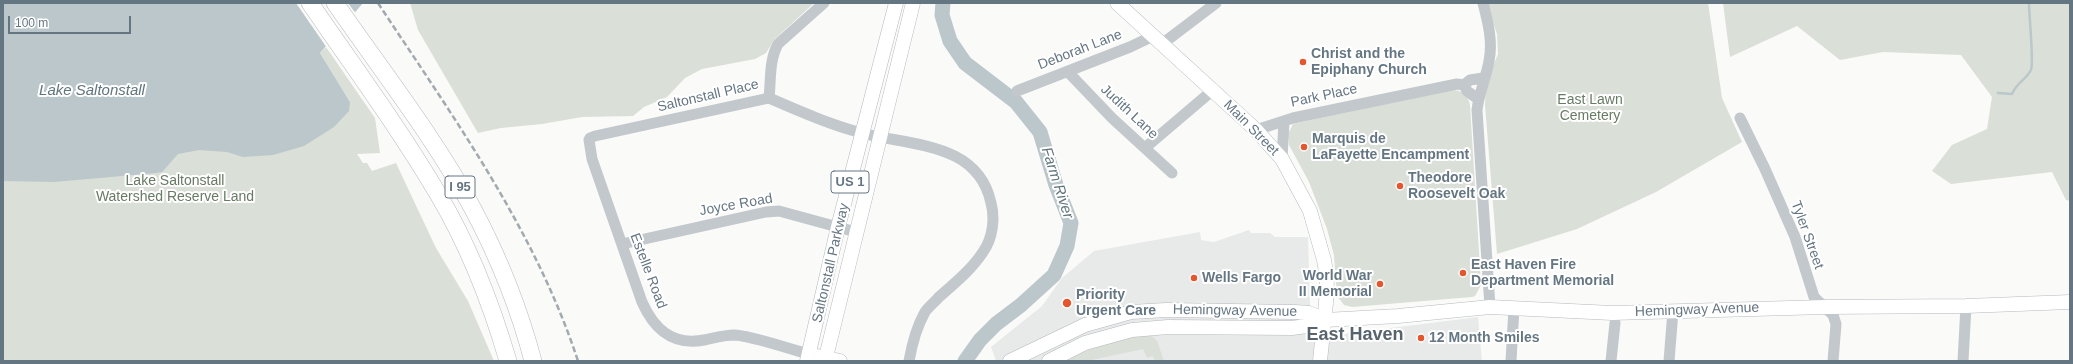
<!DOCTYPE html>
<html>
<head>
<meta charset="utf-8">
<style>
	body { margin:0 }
	#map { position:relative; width:2073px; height:364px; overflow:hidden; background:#fafaf8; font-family:Arial,sans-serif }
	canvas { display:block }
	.frame { position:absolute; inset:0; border:4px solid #657683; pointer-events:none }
	.scale { position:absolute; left:8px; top:16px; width:123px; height:18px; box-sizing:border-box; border:2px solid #657683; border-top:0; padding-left:5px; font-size:12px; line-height:14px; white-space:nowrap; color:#657683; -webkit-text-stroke:3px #fff; paint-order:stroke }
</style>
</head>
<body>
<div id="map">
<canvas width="2073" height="364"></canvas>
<div class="frame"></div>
<div class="scale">100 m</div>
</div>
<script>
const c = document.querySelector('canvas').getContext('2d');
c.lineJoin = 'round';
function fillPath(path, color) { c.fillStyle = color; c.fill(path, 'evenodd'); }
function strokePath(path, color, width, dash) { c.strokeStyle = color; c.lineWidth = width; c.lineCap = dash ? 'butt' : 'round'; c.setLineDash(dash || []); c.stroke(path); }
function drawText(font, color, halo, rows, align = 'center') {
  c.font = font + ' Arial,sans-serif'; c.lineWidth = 4; c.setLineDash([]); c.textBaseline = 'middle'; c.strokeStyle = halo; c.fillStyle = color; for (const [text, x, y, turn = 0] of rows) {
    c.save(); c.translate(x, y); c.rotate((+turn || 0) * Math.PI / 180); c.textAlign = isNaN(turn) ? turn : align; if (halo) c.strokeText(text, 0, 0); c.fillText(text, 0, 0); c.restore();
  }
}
fillPath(new Path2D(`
	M1249 230 1251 233H1270L1275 237H1308L1311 338 1478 317 1482 361H996L991 347 1042 306 1062 278 1094 251 1200 232 1201 240 1214 242Z`), '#e8e9e9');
fillPath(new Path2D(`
	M3 3 350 102 320 53 326 47 375 118 380 153 357 154 363 163H367L372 171 396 163 436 248 468 301 494 361H3Z
	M410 3H814L774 40 766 53 755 59 702 69 685 78 667 97 644 107 633 116 582 117 542 124 501 128 478 133 418 30Z
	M1486 3H1708L1722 98 1742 142 1656 192 1577 229 1497 254 1485 105 1486 83 1498 54 1497 34Z
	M1723 3H2070V201L2066 200 2052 172 1951 184 1932 171 1952 145 1987 129 1992 97 1961 55 1883 52 1840 60 1797 26 1730 57Z
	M1452 90C1462 90 1468 95 1470 105L1481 285 1475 296 1472 297 1352 307 1344 305 1337 296 1334 255 1327 229 1309 182 1289 145 1288 134 1293 124 1297 123Z
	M1151 335 1157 341 1164 361H1155L1153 356 1147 358 1143 349 1087 361H1064C1096 346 1116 338 1151 335Z`), '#dadfd7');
fillPath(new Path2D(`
	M3 3H363L320 53 350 102 349 111 334 127 304 146 273 155 243 157 227 152 199 150 178 154 162 172 156 173 54 182 3 181Z`), '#bbc7cb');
fillPath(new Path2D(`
	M296 3H348L357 15 327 48Z`), '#fafaf8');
strokePath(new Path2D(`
	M1998 93 2012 94C2017 82 2025 81 2031 70 2034 62 2029 15 2029 3`), '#bbc7cb', 2.5);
strokePath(new Path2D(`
	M943 3 942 15 950 41 965 63 1016 102 1040 132 1056 185 1071 223 1067 246 1054 275 1021 305 996 324 980 340 965 361`), '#bbc7cb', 15);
const major = new Path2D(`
	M1117 3 1256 130 1282 159 1310 211 1324 260 1327 278 1326 303 1320 361
	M817 356 840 361
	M807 361 838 227 896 3
	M825 361 913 3
	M1010 361 1085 325 1131 312 1166 310 1295 312 1309 313 1325 320
	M1049 361 1085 343 1132 330 1168 327 1292 328 1314 325 1325 320 1398 316 1490 307 1612 313 1825 307 1966 306 2070 302`);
const highway = new Path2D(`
	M310 3C353 66 399 128 438 194 469 246 491 303 508 361
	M335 3C382 71 434 137 473 209 499 258 519 308 533 361`);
strokePath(major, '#b5babe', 15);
strokePath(highway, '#b4b9bd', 18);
strokePath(new Path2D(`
	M1483 3C1488 22 1493 42 1489 61 1486 78 1479 93 1477 110L1490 307
	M1162 44 1216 3
	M1068 72 1112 118 1172 173
	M1464 85 1470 80 1483 78
	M1017 91 1130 47 1153 36
	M769 98 595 136 590 138 589 140 592 159 642 302C654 329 672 346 704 340 714 338 724 335 734 335 753 336 789 349 809 354
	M769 98C799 111 831 125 862 133 911 146 978 142 991 203 995 218 993 238 983 252 972 269 955 283 939 297 935 302 928 307 925 312 916 328 912 344 909 361
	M769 98C771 80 769 60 778 44L824 3
	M1740 118 1765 169 1795 237 1814 297 1833 315 1836 324 1833 361
	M1256 130 1293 118 1457 84 1464 85 1467 91 1478 99
	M1146 147 1213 90
	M1282 159 1284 121
	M622 244 766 212 779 211 856 232
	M1511 361 1514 308
	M1611 361 1615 323
	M1669 361 1673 311
	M1963 361 1966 306`), '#c3c8cc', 11);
strokePath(major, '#fff', 14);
strokePath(highway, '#fff', 17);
strokePath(new Path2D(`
	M378 3C453 117 535 230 578 361`), '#a2aab0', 2.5, [6, 3]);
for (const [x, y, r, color] of [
	[1303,62,4,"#e4572e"],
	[1304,147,4,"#e4572e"],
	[1400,186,4,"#e4572e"],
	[1463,273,4,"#e4572e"],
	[1194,278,4,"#e4572e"],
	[1380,284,4,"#e4572e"],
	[1067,303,5,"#e4572e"],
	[1421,338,4,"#e4572e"]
]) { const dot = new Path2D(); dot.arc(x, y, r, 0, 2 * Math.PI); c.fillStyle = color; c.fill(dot); strokePath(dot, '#fff', 1.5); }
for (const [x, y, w] of [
	[850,182,38],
	[460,187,30]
]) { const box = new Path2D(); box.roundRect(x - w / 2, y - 11, w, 22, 3); c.fillStyle = '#fff'; c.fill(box); strokePath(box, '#657683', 1); }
drawText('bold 13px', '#657683', null, [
	["US 1",850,182],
	["I 95",460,187]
]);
drawText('14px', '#657683', '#fff', [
	["Deborah Lane",1080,50,-21],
	["Saltonstall Place",708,96,-13],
	["Park Place",1324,96,-12],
	["Judith Lane",1129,112,43],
	["Main Street",1251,128,45],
	["Joyce Road",736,205,-10],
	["Tyler Street",1807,235,70],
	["Saltonstall Parkway",831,263,-77],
	["Estelle Road",648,271,69],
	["Hemingway Avenue",1697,310,-2],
	["Hemingway Avenue",1235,311,1]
]);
drawText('bold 14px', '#657683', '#fff', [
	["Christ and the",1311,54],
	["Epiphany Church",1311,70],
	["Marquis de",1312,139],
	["LaFayette Encampment",1312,155],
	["Theodore",1408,178],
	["Roosevelt Oak",1408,194],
	["East Haven Fire",1471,265],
	["Department Memorial",1471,281],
	["World War",1372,276,"right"],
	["II Memorial",1372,292,"right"],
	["Wells Fargo",1202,278],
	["Priority",1076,295],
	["Urgent Care",1076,311],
	["12 Month Smiles",1429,338]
], 'left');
drawText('14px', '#687a64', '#fff', [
	["East Lawn",1590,100],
	["Cemetery",1590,116],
	["Lake Saltonstall",175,181],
	["Watershed Reserve Land",175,197]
]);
drawText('italic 15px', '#60757c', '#fff', [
	["Lake Saltonstall",92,91],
	["Farm River",1057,183,72]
]);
drawText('bold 18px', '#57646e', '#fff', [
	["East Haven",1355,335]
]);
</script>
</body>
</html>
